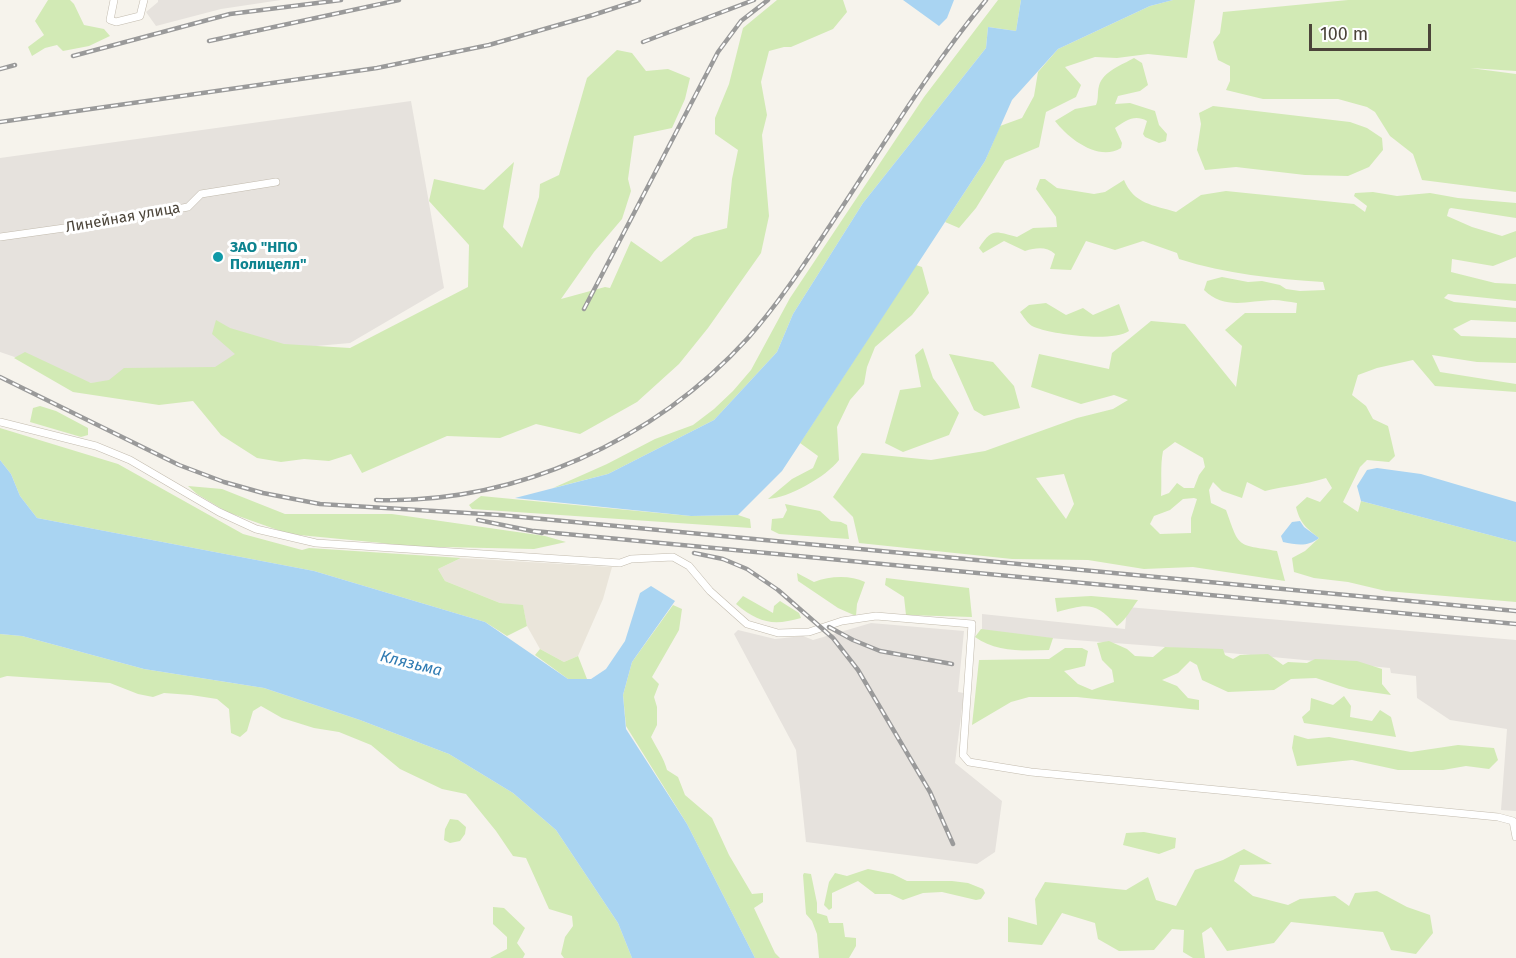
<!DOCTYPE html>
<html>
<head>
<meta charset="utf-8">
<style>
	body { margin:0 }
	#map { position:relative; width:1516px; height:958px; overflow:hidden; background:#f6f3ec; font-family:"Fira Sans",sans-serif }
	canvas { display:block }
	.scale { position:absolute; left:1309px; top:24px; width:122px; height:27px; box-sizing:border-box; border:3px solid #4b4439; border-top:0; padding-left:8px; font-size:18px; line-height:21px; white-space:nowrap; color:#4b4439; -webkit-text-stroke:4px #fff; paint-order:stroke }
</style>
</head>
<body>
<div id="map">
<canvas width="1516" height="958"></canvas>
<div class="scale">100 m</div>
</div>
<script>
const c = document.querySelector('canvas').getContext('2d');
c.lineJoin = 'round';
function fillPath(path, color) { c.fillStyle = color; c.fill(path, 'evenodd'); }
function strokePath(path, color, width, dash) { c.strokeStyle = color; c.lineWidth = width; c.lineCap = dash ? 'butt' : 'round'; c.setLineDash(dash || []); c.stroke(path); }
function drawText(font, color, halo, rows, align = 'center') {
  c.font = font + ' "Fira Sans",sans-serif'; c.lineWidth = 6; c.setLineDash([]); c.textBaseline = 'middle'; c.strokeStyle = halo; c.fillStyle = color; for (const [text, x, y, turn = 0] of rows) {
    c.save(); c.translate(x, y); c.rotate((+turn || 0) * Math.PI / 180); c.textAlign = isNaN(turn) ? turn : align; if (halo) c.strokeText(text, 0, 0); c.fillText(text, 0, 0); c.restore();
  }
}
fillPath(new Path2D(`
	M461 558 612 567 603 599 578 656 564 662 540 649 527 626 523 606 500 603 445 581 438 569Z`), '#eae5da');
fillPath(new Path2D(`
	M158 0H281L221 9 156 26 146 12 158 2Z
	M411 101 444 288 350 343 305 347 207 376 91 383 0 352V158Z
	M1127 607 1516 640V811L1501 810 1507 729 1450 720 1417 698 1416 676 1391 673 1390 668 1154 646 982 633V614L1125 629Z
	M871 623 964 631 958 692 964 693 955 763 1002 801 995 852 977 864 806 842 796 750 734 634 738 630 775 639 803 636 813 640Z`), '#e6e2dd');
fillPath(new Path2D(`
	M48 0H70L74 4 84 25 104 29 110 36 89 46 63 51 57 45 45 48 32 56 28 47 44 35 35 21Z
	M777 0H843L847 12 833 29 791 47H784L769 51 761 82 767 115 762 135 769 216 761 253 708 328 679 364 637 402 580 434 536 424 500 438 447 436 362 473 351 454 329 461 304 459 281 462 257 458 221 435 193 401 159 405 73 392 14 358 25 352 91 383 109 380 124 368 215 367 235 354 212 334 216 320 230 328 284 344 350 348 468 287 469 245 429 201 434 179 484 190 514 162 503 227 522 248 539 197 540 184 559 175 587 78 617 50 632 53 646 71 668 69 690 78 685 99 672 128 634 136 628 179 631 191 622 219 594 252 561 299 605 287 610 288 631 241 661 262 694 237 727 228 732 179 738 150 715 134V118L729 84 743 28Z
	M998 0H1021L1016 31 988 27 986 48 863 203 793 314 777 352 714 420 608 474 553 488 607 464 655 439 693 425 714 409 733 391 751 370 790 298 924 97Z
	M1173 0H1195L1187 58 1148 54 1117 58 1095 57 1065 67 1081 85 1076 97 1046 112 1039 147 1005 161 976 208 959 228 945 222 985 161 1000 126 1022 118 1034 96 1038 72 1058 49 1150 6Z
	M1348 0H1516V71L1470 68 1516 74V192L1422 180 1413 154 1390 136 1375 112 1367 107 1338 99H1263L1226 90 1230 81V66L1218 60 1213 42 1220 33 1223 12Z
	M1134 58 1142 63 1148 85 1140 91 1118 96 1115 104 1130 103 1155 111 1159 125 1167 134 1166 141 1159 143 1145 137 1143 134 1147 121C1134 114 1126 121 1115 128L1122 143 1121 148C1098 162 1068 138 1055 121L1075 109 1096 105C1099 98 1097 93 1099 86 1103 71 1122 65 1134 58Z
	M1213 106 1350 122 1367 128 1382 138 1383 150 1369 167 1348 176 1305 175 1236 167 1205 170 1197 150 1201 124 1199 113Z
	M1040 179H1045L1057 188 1094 194 1105 192 1124 180C1134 204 1153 205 1176 212L1201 195 1226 191 1354 204 1365 212 1367 206 1354 196 1355 193 1373 192 1397 196 1430 193 1458 198 1516 203V218L1451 208 1449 209 1447 216 1472 227 1502 236 1516 231V257L1493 266 1452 259 1451 272 1495 283 1516 284V301L1448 294 1444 298 1454 302 1516 308V322L1471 320 1453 329 1461 336 1516 338V363L1477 362 1432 355 1440 372 1516 384V392L1435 386 1413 360 1377 368 1358 375 1352 395 1366 406 1373 419 1388 426 1395 456 1389 462 1367 460 1360 467 1343 502 1358 512 1361 501 1516 542V602L1386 591 1348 582 1314 578 1294 572 1292 558 1305 551 1319 538C1306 528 1300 523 1296 507L1307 497 1320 502 1332 488 1326 478C1305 485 1285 486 1265 491L1247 482 1242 498 1222 491 1213 482 1209 490 1211 503 1226 510C1240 549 1236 544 1277 551L1285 581 1193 567 1144 569 1088 560 1012 559 859 543 853 517 833 497 862 453 931 460 985 451 1077 418 1113 409 1128 400 1114 395 1081 404 1031 387 1039 354 1109 369 1112 353 1151 321 1185 324 1236 387 1242 346 1225 330 1245 313H1296L1297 303C1289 302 1281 300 1273 300 1247 301 1224 310 1204 290L1207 281 1222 277 1248 282 1262 281 1280 285 1286 289 1300 291 1325 290 1323 282C1275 279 1226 274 1179 259L1177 253 1143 241 1115 250 1086 241 1071 270 1050 269 1055 254C1046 246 1036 248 1025 251L1004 241 983 253 979 248C993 227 995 232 1017 237L1033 228 1057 227 1056 217 1036 189ZM1175 442 1203 458 1205 467 1199 475 1194 488H1184L1177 483 1169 493 1161 496C1162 481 1160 466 1163 451ZM1064 474 1074 504 1066 519 1036 478ZM1194 498 1197 499 1191 518V533L1160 534 1150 524 1154 516 1170 510 1183 499Z
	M916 265 922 267 929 293 912 315 875 347 867 367 864 384 850 400 837 427 839 460C826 477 788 498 768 499L792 479 813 468 818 456 800 443Z
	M1046 303 1066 315 1083 308 1093 315 1119 304 1129 331C1112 342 1057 335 1037 328 1029 326 1025 319 1020 312L1029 305Z
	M923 348 933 378 959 413 949 435 903 452 885 443 900 390 921 387 915 355Z
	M949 354 993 362 1014 386 1020 408 984 416 974 410Z
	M40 406 56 411 88 428V435L81 437 30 422 33 408Z
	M0 428 118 464 243 534 302 550 309 548 461 558 438 569 445 581 500 603 523 605 527 626 507 636 485 622 314 571 37 518 20 496 11 474 0 460Z
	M188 486 222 489 285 514H392L545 536 566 542 534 549 442 547 424 550 382 543 289 534 227 512 197 494Z
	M481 496 691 516 738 515 750 519 751 528 472 509 469 505Z
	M785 504 820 511 831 521 841 522 847 525 849 539 779 534 771 530 772 519 783 518 787 510Z
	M797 573 814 582C830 576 850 575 865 582L857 604 856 616 838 608 798 581Z
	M886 578 969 588 972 617 906 615 904 597 885 585Z
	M743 596 773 613 774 606 780 601 799 613 801 618C773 626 759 623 736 604Z
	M1091 596 1138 600C1131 609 1127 619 1117 626 1095 601 1087 604 1057 612L1055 598Z
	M673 605 682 609 679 630 652 677 659 684 654 697 657 707V725L651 737C657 749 664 758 667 770L678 777 685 795 712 818 729 855 752 894 763 893V902L754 908 775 953 780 958H755L687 824 626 726 623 695 632 662Z
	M981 629 1053 638 1049 650C1024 651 995 652 975 637Z
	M0 634 22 636 144 669 264 688 360 720 449 754 513 793 556 830 618 923 632 958H564L561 954 565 937 573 926 572 916 549 909 526 858 513 856 496 831 466 794 442 789 400 769 371 745 339 732 314 728 282 718 261 706 253 711 247 731 240 737 231 733 229 709 217 699 191 695 164 693 153 697 138 694 110 683 7 676 0 678Z
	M1109 641 1127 649 1135 656 1153 657 1165 647 1223 649 1225 655 1233 659 1240 655 1268 654 1283 665 1288 662 1307 663 1315 659 1357 661 1382 669V684L1391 695 1349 689 1316 678 1291 679 1274 690 1228 692 1202 680 1197 665 1190 661 1178 673 1162 680 1177 686 1188 698 1199 700V710L1077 697H1029L1011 702 972 725 979 660 1049 659 1065 648H1082L1088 651 1085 666 1064 671 1078 684 1092 690 1114 682 1112 670 1102 660 1097 643Z
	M540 649 564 662 578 656 587 679H568L535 655Z
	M1344 696 1351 706 1350 717 1372 721 1380 710 1391 717 1396 737 1304 723 1302 717 1310 710 1311 698 1333 705Z
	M1294 735 1308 739 1329 737 1411 752 1458 745 1494 748 1498 760 1489 769 1466 766 1443 770H1398L1352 760 1297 766 1292 748Z
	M450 819 458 820 466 827 465 834 460 841 450 843 444 840 445 829Z
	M1144 832 1176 838 1175 848 1159 854 1123 845 1126 833Z
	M1244 849 1272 864 1240 865 1234 881 1253 896 1288 905 1300 899 1335 896 1349 906 1355 893 1377 891 1407 907 1430 915 1433 933 1416 954 1391 950 1383 932 1291 922 1274 943 1227 951 1211 927 1202 933 1205 958H1193L1183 952 1184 930 1172 929 1154 950 1119 951 1098 939 1095 923 1062 913 1042 945 1008 942V917L1037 925 1035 899 1045 882 1126 890 1148 877 1156 900 1176 906 1195 870 1223 860Z
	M868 869 893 874 907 881H952L968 883 983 889 985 893 981 899 976 900 942 892 923 893 903 900 890 894H875L858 881 832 893V908L829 910 824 905 829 882 835 873 847 876Z
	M804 873 811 874 817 903V913L827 916 829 923H843L845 937 856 938V946L849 958H819L817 934 812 921 806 914 803 875Z
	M493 907 504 908 525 928 517 943 525 954 523 958H490L507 949V937L493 924Z`), '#d2eab5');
fillPath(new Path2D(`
	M903 0H954L947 18 939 26Z
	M1021 0H1173L1150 6 1058 49 1012 100 985 161 782 471 738 515 691 516 515 498 608 474 714 420 777 352 793 314 863 203 986 48 988 27 1016 31Z
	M0 460 11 474 20 496 37 518 314 571 485 622 568 679H591L606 669 625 641 640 593 651 586 675 601 632 662 623 695 626 729 687 824 755 958H632L618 923 556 830 513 793 449 754 360 720 264 688 144 669 22 636 0 634Z
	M1377 468 1421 474 1516 502V542L1361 501 1357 486 1367 470Z
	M1300 521 1304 527 1319 538C1308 547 1297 545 1283 542L1281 536 1292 522Z`), '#a9d4f2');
const street = new Path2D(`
	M114 0 110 20 116 22 140 16 144 0
	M0 237 100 223 188 207 201 194 276 182
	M0 422 96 446 130 460 219 512 256 529 316 543 620 563 631 559 673 557 689 566 710 591 747 624 778 633 809 632 842 621 876 616 972 624 963 755 969 762 1031 772 1498 817 1513 821 1516 837`);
strokePath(street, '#c2bbae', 8);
strokePath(street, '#fff', 7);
const rail = new Path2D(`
	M209 41 399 0
	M643 42 754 0
	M73 56 230 14 341 0
	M0 69 15 65
	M0 122 377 68 489 45 593 15 639 0
	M584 309 718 52 741 21 768 0
	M0 377 179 465 224 482 263 493 320 504 500 515 1516 611
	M376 500C516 504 654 441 748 338 779 303 805 263 831 224 881 149 928 70 986 0
	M478 520 542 533
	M534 531 1516 624
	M694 553 723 559 747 569 778 590 833 638 858 670 930 792 953 844
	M829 627 853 640 880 651 952 664`);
strokePath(rail, '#9a9a9a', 4.5);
strokePath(rail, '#fff', 2, [7]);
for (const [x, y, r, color] of [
	[218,257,6,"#0f9aa8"]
]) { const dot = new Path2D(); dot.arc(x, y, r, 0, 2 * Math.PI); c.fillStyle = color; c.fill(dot); strokePath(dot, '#fff', 2); }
drawText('15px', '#4b4439', '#fff', [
	["Линейная улица",123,218,-10]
]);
drawText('bold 15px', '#0d838f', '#fff', [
	["ЗАО \"НПО",230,248],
	["Полицелл\"",230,265]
], 'left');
drawText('italic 16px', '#2e7ab2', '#fff', [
	["Клязьма",411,664,14]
]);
</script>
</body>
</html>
